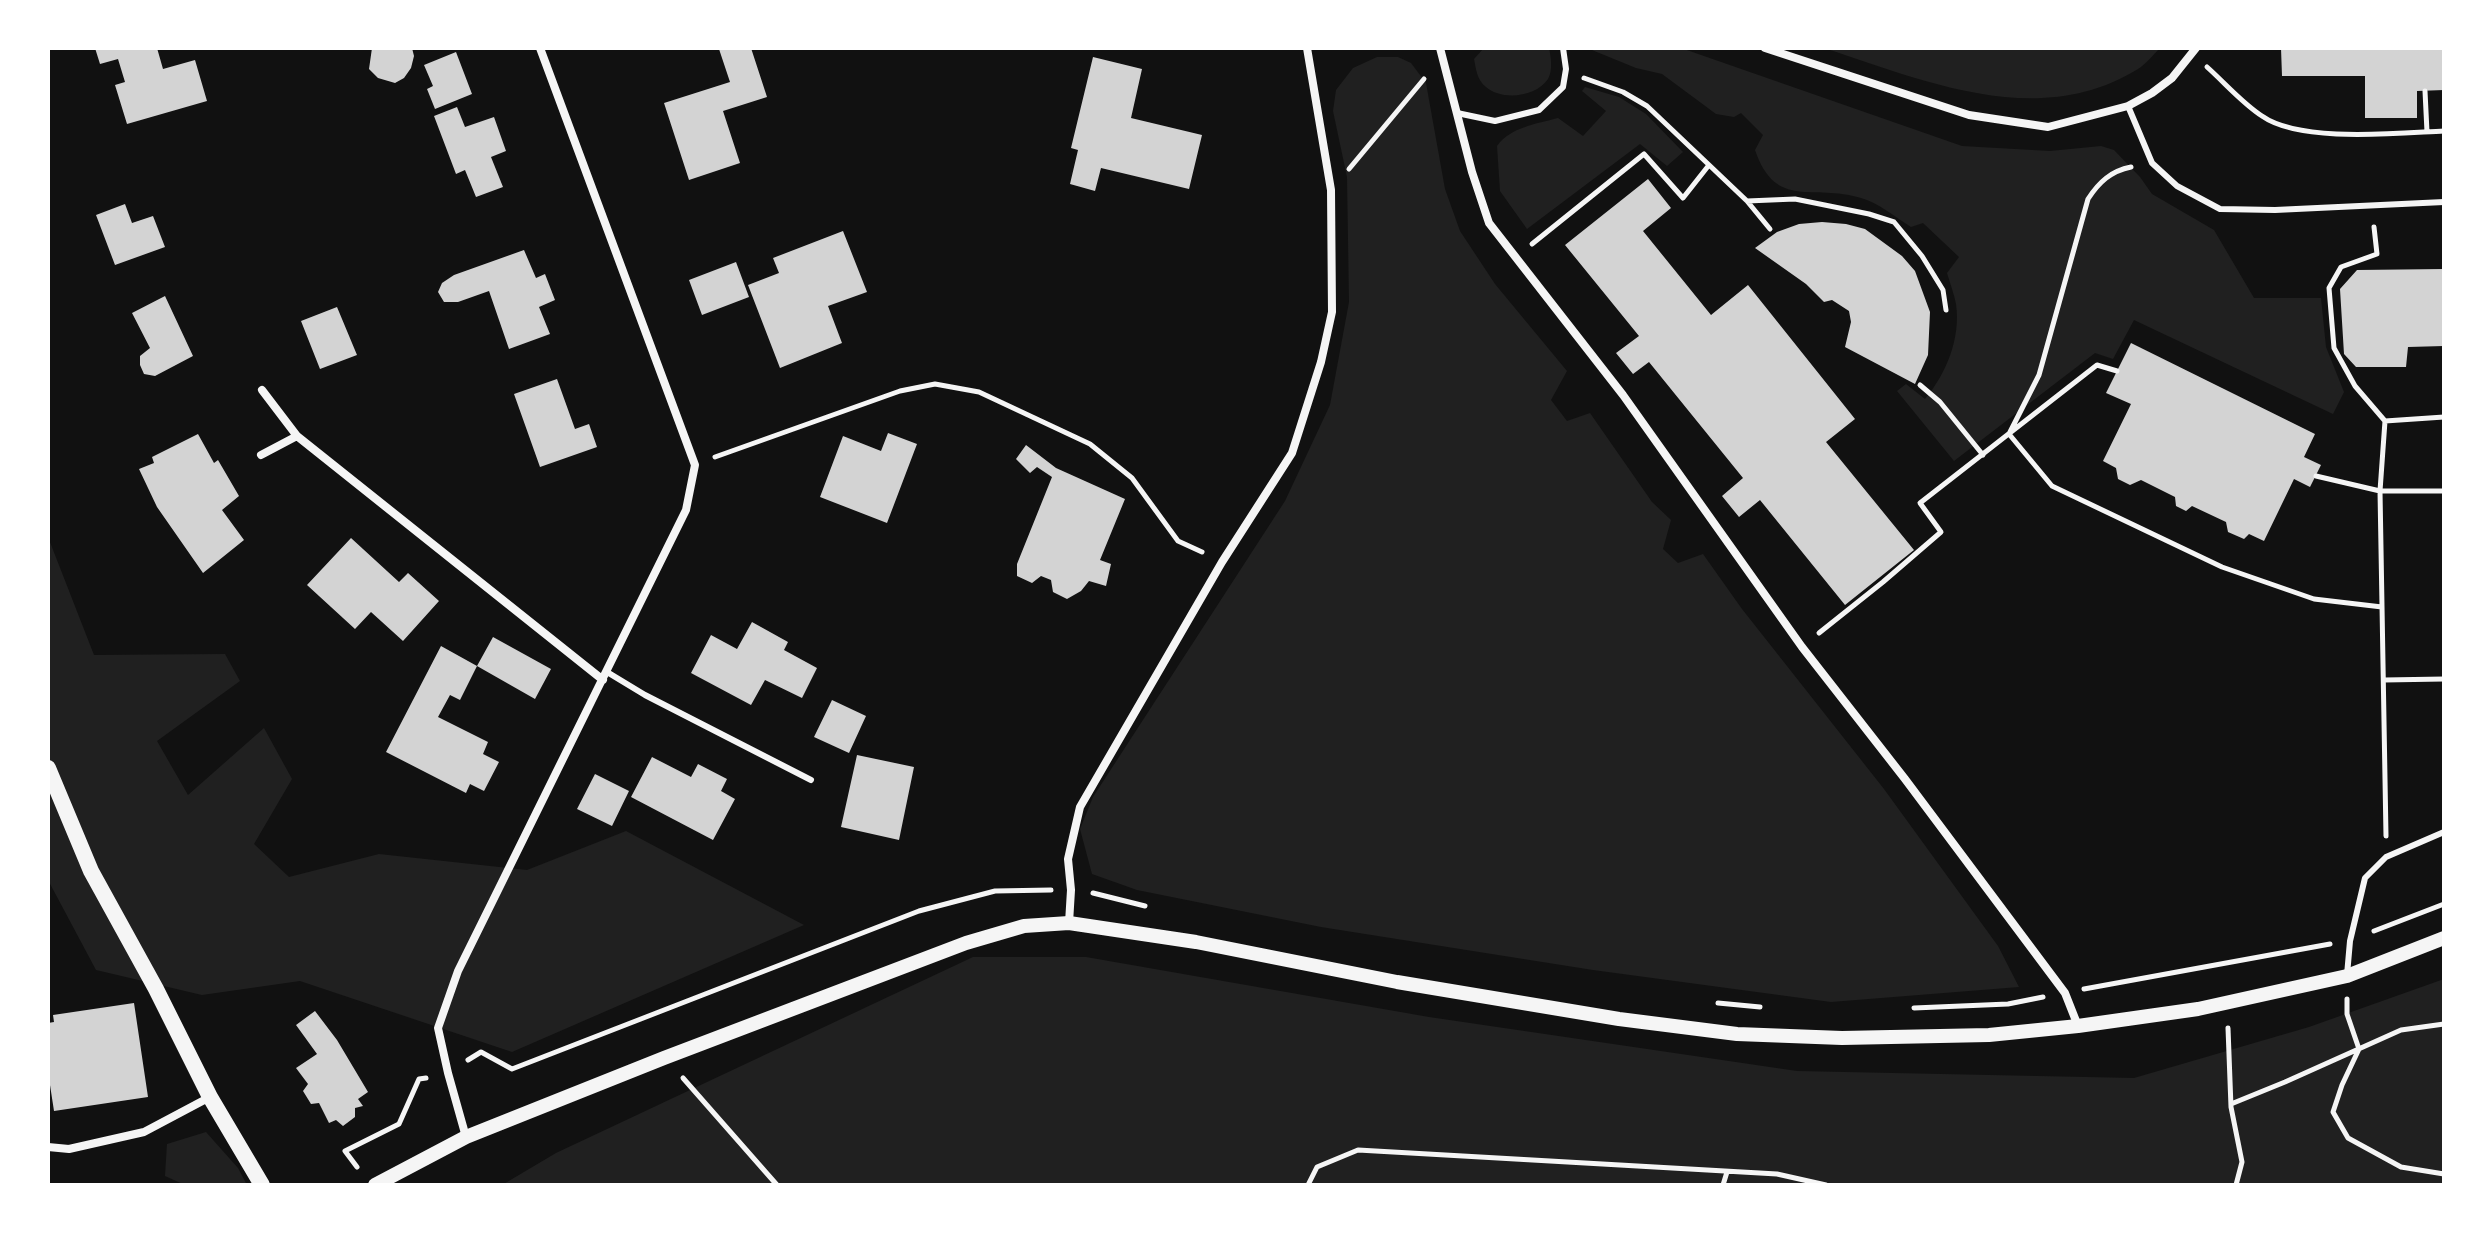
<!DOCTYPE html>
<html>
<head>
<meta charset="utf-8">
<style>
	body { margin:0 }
	#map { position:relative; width:2492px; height:1233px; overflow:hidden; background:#111; font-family:"Times New Roman",serif }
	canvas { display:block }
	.frame { position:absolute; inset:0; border:50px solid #fff; pointer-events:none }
</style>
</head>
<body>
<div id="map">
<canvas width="2492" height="1233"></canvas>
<div class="frame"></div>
</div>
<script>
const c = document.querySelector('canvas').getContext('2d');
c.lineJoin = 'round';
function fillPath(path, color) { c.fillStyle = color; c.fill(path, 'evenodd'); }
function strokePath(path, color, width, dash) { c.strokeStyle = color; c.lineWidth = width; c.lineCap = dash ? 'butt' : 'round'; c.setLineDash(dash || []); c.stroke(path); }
fillPath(new Path2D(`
	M1484 48H1549C1551 57 1553 70 1548 79 1536 97 1502 101 1486 87 1477 80 1476 69 1474 59Z
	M1587 48H1681L1962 146 2050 151 2101 146 2114 150 2140 177 2152 194 2214 230 2254 298H2321L2326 347 2344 392 2333 414 2134 320 2113 359 2095 353 1954 461 1897 391 1906 384 1925 399C1946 374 1961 338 1956 304 1954 294 1950 283 1947 273L1959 257 1923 223 1911 227C1895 217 1879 203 1861 198 1813 183 1776 211 1755 150L1763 135 1741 113 1734 117 1716 114 1662 74 1636 68Z
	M1824 48H2160C2153 55 2146 64 2138 69 2038 131 1923 80 1824 48Z
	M1377 57H1398L1411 63 1426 83 1445 189 1460 231 1495 284 1567 371 1551 400 1567 421 1590 413 1652 502 1671 520 1663 549 1678 563 1703 554 1742 609 1884 789 1998 946 2019 987 1831 1002 1593 970 1321 927 1137 890 1092 874 1080 829 1093 797 1285 501 1330 405 1349 302 1347 177 1333 111 1336 90 1353 68Z
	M1585 87 1619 97 1646 114 1683 152 1667 166 1640 144 1527 229 1500 191 1497 146C1511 127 1536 124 1558 118L1583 136 1606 111 1582 91Z
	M48 537 94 655 225 654 240 681 157 741 188 795 264 728 292 779 254 844 289 877 379 854 527 870 626 831 804 925 512 1052 300 981 202 995 96 970 48 880Z
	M973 957H1086L1429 1017 1797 1071 2134 1078 2309 1027 2444 979V1185H502L556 1153Z
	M206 1132 238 1168 247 1185H185L165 1176 167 1144Z`), '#202020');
fillPath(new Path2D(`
	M95 48H157L163 69 195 60 207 101 127 124 115 85 125 82 118 59 100 64Z
	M372 48H412L414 56 411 68 404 78 395 83 378 78 369 69Z
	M721 48H751L767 97 723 111 740 163 689 180 664 103 730 82 719 49Z
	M2281 48H2444V90L2417 91V118H2365V76H2282Z
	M456 52 472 94 435 109 427 89 433 86 424 65Z
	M1093 57 1142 69 1131 118 1202 135 1189 189 1101 168 1095 191 1070 184 1078 150 1071 148Z
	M457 107 465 127 494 117 506 151 491 157 503 187 476 197 465 170 456 174 434 116Z
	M1648 179 1671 208 1643 231 1711 315 1748 285 1855 419 1826 442 1914 550 1845 605 1760 500 1739 517 1722 496 1743 478 1649 362 1633 374 1616 353 1639 336 1565 245Z
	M125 204 132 223 153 216 165 247 115 265 96 215Z
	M1822 222 1846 224 1865 229 1902 256 1915 271 1930 312 1928 355 1915 384 1845 347 1851 322 1849 311 1832 300 1824 302 1806 284 1755 248 1777 232 1799 224Z
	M843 231 867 292 828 306 842 343 780 368 748 285 779 273 773 258Z
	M524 250 536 278 545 274 555 300 539 307 550 334 509 349 489 291 458 302H444L438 292 442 283 454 275Z
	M736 262 749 297 702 315 689 280Z
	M2444 269V346L2408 347 2406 367H2356L2344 354 2340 289 2357 270Z
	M165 296 193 356 155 376 144 374 140 365V356L150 348 132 313Z
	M337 307 357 355 320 369 301 321Z
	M2131 343 2315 434 2304 457 2321 465 2310 487 2294 479 2264 541 2249 534 2244 539 2228 532 2226 522 2192 506 2186 511 2176 506 2175 497 2141 480 2130 485 2118 479 2116 468 2103 461 2131 404 2106 393Z
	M557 379 575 429 589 424 597 447 540 467 514 394Z
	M888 433 917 444 887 523 820 497 843 436 881 451Z
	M198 434 214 463 218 460 239 496 222 510 244 540 203 573 157 507 139 469 154 463 152 457Z
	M1026 445 1056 468 1125 499 1100 560 1111 564 1106 586 1089 581 1081 591 1067 599 1053 592 1051 580 1041 576 1032 583 1017 576V564L1052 477 1037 467 1030 473 1016 459Z
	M351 538 399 582 408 573 439 601 403 641 371 612 355 629 307 585Z
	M752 622 788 642 784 650 817 668 802 698 765 680 751 705 691 673 711 635 737 649Z
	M493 637 551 669 535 699 477 666Z
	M441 646 477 666 460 700 450 695 438 717 488 742 483 754 499 762 484 791 470 784 466 793 386 752Z
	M832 700 866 716 849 753 814 737Z
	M857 755 914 767 899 840 841 827Z
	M652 757 691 777 698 764 727 779 721 791 735 799 713 840 631 797Z
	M595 774 629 791 612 826 577 809Z
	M134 1003 148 1097 54 1111 48 1072V1023L54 1022 53 1015Z
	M315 1011 337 1040 368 1092 358 1099 363 1106 355 1108V1117L343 1126 336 1120 329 1123 319 1103 311 1104 303 1091 308 1084 296 1068 317 1054 296 1025Z`), '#d3d3d3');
strokePath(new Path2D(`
	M2207 67C2225 83 2242 103 2262 116 2300 143 2398 133 2444 131
	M1584 78 1623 92 1647 106 1747 201 1770 229
	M2425 91 2427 132
	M2131 167C2111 171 2099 182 2088 199L2039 375 2009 434 2052 486 2222 567 2314 599 2382 607
	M1349 169 1424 79
	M1747 201 1795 199 1869 214 1894 222 1922 256 1943 290 1946 310
	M2374 227 2377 254 2341 267 2329 288 2334 348 2355 386 2385 421 2444 417
	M1532 244 1644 154 1683 198 1709 165
	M1920 385 1940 402 1983 455
	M2385 421 2380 491 2386 836
	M715 457 900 391 935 384 979 392 1090 444 1132 478 1178 541 1202 552
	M2316 476 2380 491H2444
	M1819 633 1883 582 1941 532 1920 503 2097 365 2117 371
	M2384 680 2444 679
	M1093 893 1145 906
	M2374 931 2444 904
	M2084 989 2330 944
	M2347 999V1014L2359 1049 2342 1085 2333 1112 2348 1138 2401 1167 2444 1174
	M1718 1003 1760 1007
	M1914 1008 2008 1004 2043 997
	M2228 1028 2231 1107 2242 1162 2236 1185
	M468 1060 481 1052 512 1069 919 911 995 891 1051 890
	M683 1078 777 1185
	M2231 1104 2285 1082 2401 1030 2444 1024
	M357 1167 345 1151 399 1124 419 1079 426 1078
	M1308 1185 1317 1167 1358 1150 1777 1174 1826 1185
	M1723 1185 1727 1172`), '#f5f5f5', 5);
strokePath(new Path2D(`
	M2128 106 2152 163 2177 186 2220 209 2275 210 2444 202
	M1457 113 1495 121 1539 110 1563 87 1566 69 1563 48
	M607 672 645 695 811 780
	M2347 975 2350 941 2365 878 2386 857 2444 832`), '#f5f5f5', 6);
strokePath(new Path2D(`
	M1440 48 1472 172 1489 223 1623 395 1802 647 1905 779 2065 993 2078 1026
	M1765 48 1969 115 2048 127 2128 106 2152 93 2172 78 2196 48
	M262 390 297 436 603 680
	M261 455 297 436
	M1069 923 1071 890 1068 859 1080 807 1222 562 1292 453 1321 362 1332 312 1331 190 1307 48
	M466 1137 448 1073 438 1028 458 971 686 510 695 465 540 48
	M48 1147 69 1149 144 1132 210 1097`), '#f5f5f5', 8);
strokePath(new Path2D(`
	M375 1185 466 1137 664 1058 966 943 1024 926 1069 923 1196 942 1397 982 1619 1019 1737 1034 1842 1038 1989 1035 2078 1026 2198 1009 2347 976 2444 938`), '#f5f5f5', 14);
strokePath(new Path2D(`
	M48 768 91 871 156 989 210 1097 262 1185`), '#f5f5f5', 16);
</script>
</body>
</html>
